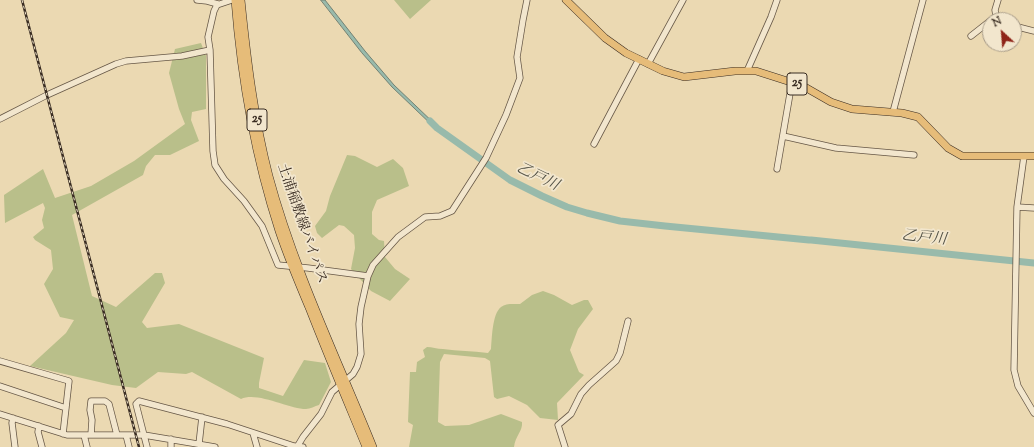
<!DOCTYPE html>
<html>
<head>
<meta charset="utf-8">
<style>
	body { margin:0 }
	#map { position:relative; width:1034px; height:447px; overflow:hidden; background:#ebd9b2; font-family:"Sorts Mill Goudy",serif }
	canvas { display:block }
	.north { position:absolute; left:982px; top:12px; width:40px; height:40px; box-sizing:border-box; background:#f2e6cd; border:1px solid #a89c89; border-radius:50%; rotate:334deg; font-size:11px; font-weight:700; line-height:16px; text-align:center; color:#392c22 }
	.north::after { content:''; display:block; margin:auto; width:14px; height:18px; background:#8f2418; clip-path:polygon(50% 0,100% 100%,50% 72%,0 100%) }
</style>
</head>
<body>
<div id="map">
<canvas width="1034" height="447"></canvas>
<div class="north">N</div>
</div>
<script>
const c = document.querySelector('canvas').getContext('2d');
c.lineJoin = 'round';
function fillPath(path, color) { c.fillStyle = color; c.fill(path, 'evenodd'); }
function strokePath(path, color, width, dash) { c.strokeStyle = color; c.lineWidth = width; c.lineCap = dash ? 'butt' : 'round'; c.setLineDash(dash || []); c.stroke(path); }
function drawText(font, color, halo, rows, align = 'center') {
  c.font = font + ' "Sorts Mill Goudy","Noto Serif JP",serif'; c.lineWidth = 3.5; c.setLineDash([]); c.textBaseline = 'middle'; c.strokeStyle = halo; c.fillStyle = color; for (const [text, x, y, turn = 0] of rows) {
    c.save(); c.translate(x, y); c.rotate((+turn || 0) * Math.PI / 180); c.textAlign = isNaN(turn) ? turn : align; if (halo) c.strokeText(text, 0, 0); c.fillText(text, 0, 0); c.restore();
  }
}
fillPath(new Path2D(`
	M394 0H431L410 19Z
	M201 43 206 56V109L192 112 191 120 199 141 170 155H155L146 166 143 175 72 215 92 296 116 307 155 273H162L165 283 142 322 147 328 179 324 264 358 259 383V388L283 396 304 360 325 363 331 382 319 405C315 406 310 409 306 409 289 409 257 391 241 399L192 372 186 374 158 372 136 388 112 385 30 366 66 333 74 320 60 317 44 284 53 269 51 250 35 240 33 237 44 228 42 220 45 208 43 203 5 223 4 195 43 169 55 198 91 186 134 161 185 124 179 109 169 73 175 49Z
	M347 155 355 156 377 167 393 159 403 168 409 186 377 200 372 212V234L379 240 384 241 385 257 395 269 410 279 390 301 371 291 351 269 355 248 354 235 344 226 339 225 322 238 317 233 315 226 326 211 330 196Z
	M543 291 554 295 572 305 584 300H588L593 309 578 329 570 350 579 372 584 375 557 403 558 420 540 418 527 405 509 396 497 399 494 397 490 361 485 358 444 354 440 362 438 422 445 426 469 425 501 414 522 422C523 431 515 436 514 447H409L413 425 408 422 410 372H416L417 362 425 357 423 350 427 347C432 347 437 349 443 349 458 351 472 351 488 353L491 349C492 339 492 314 501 307 506 303 513 304 520 304L532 295Z`), '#b9bf8a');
const water = new Path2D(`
	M321 0H325L365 51 394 85 438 127 436 129 392 87 362 53Z`);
fillPath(water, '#98baab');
strokePath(water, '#728174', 1);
strokePath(new Path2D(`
	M430 121 437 128 510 180 542 196 567 207 587 213 620 221 665 226 809 240
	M811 240 1034 263`), '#98baab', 7);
const minor = new Path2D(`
	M197 0 207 1 218 4
	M232 0 217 5 214 11 208 37 210 50 213 151 215 165 224 179 244 201 262 226 278 265 308 268 368 276
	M996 16 995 10 998 0
	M996 16 1003 20
	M1014 26 1034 31
	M971 36 990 21
	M648 64 683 0
	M747 71 771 17 777 0
	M893 112 923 0
	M0 119 47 95 116 64 126 61 182 56 210 50
	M783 136 836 148 914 155
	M594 144 639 59
	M1024 156 1017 207 1014 370 1018 386 1034 413
	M777 169 792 82
	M1017 207 1034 208
	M0 361 69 381 63 434
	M0 386 66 408
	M0 414 67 435H144L215 447
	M13 418 12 423 15 447
	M39 426 38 432 42 447
	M253 433 257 447
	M84 435 87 447
	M91 435 92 420 90 410 91 401H105L109 404 117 435
	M126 435 129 447
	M171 439V447
	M199 444 202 417
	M147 447 136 404 139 401 227 424 294 446 303 447
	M297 447 303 437 321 414 332 392 353 374 357 367 361 354 359 324 361 307 368 276 373 265 398 237 425 217 440 216 452 211 486 158 506 115 520 78 517 57 523 20 527 0
	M565 447 558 425 571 414 581 394 589 385 616 361 620 353 628 321`);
const major = new Path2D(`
	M235 0C241 78 255 157 279 231 288 258 299 284 310 310 328 356 347 401 366 447
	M241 0C247 59 254 118 269 176 294 269 337 358 373 447
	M566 0 605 38 626 53 663 71 684 77 735 71H756L803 86 831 102 852 109 902 113 918 117 948 148 962 156H1034`);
strokePath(minor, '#665746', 7);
strokePath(major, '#392c22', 8);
strokePath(minor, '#f2e6cd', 5.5);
strokePath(major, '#e6bc79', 7);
const rail = new Path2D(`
	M22 0 139 447`);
strokePath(rail, '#392c22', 2.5);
strokePath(rail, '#f2e6cd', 1, [3]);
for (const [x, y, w] of [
	[797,84,20],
	[257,120,20]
]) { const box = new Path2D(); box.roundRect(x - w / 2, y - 11, w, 22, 3); c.fillStyle = '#f2e6cd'; c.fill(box); strokePath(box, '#392c22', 1); }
drawText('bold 13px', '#392c22', null, [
	["25",797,84],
	["25",257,120]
]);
drawText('14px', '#392c22', '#f2e6cd', [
	["土浦稲敷線バイパス",301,224,71]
]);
drawText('italic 15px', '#515044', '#f2e6cd', [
	["乙戸川",537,178,26],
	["乙戸川",924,239,6]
]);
</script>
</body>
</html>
